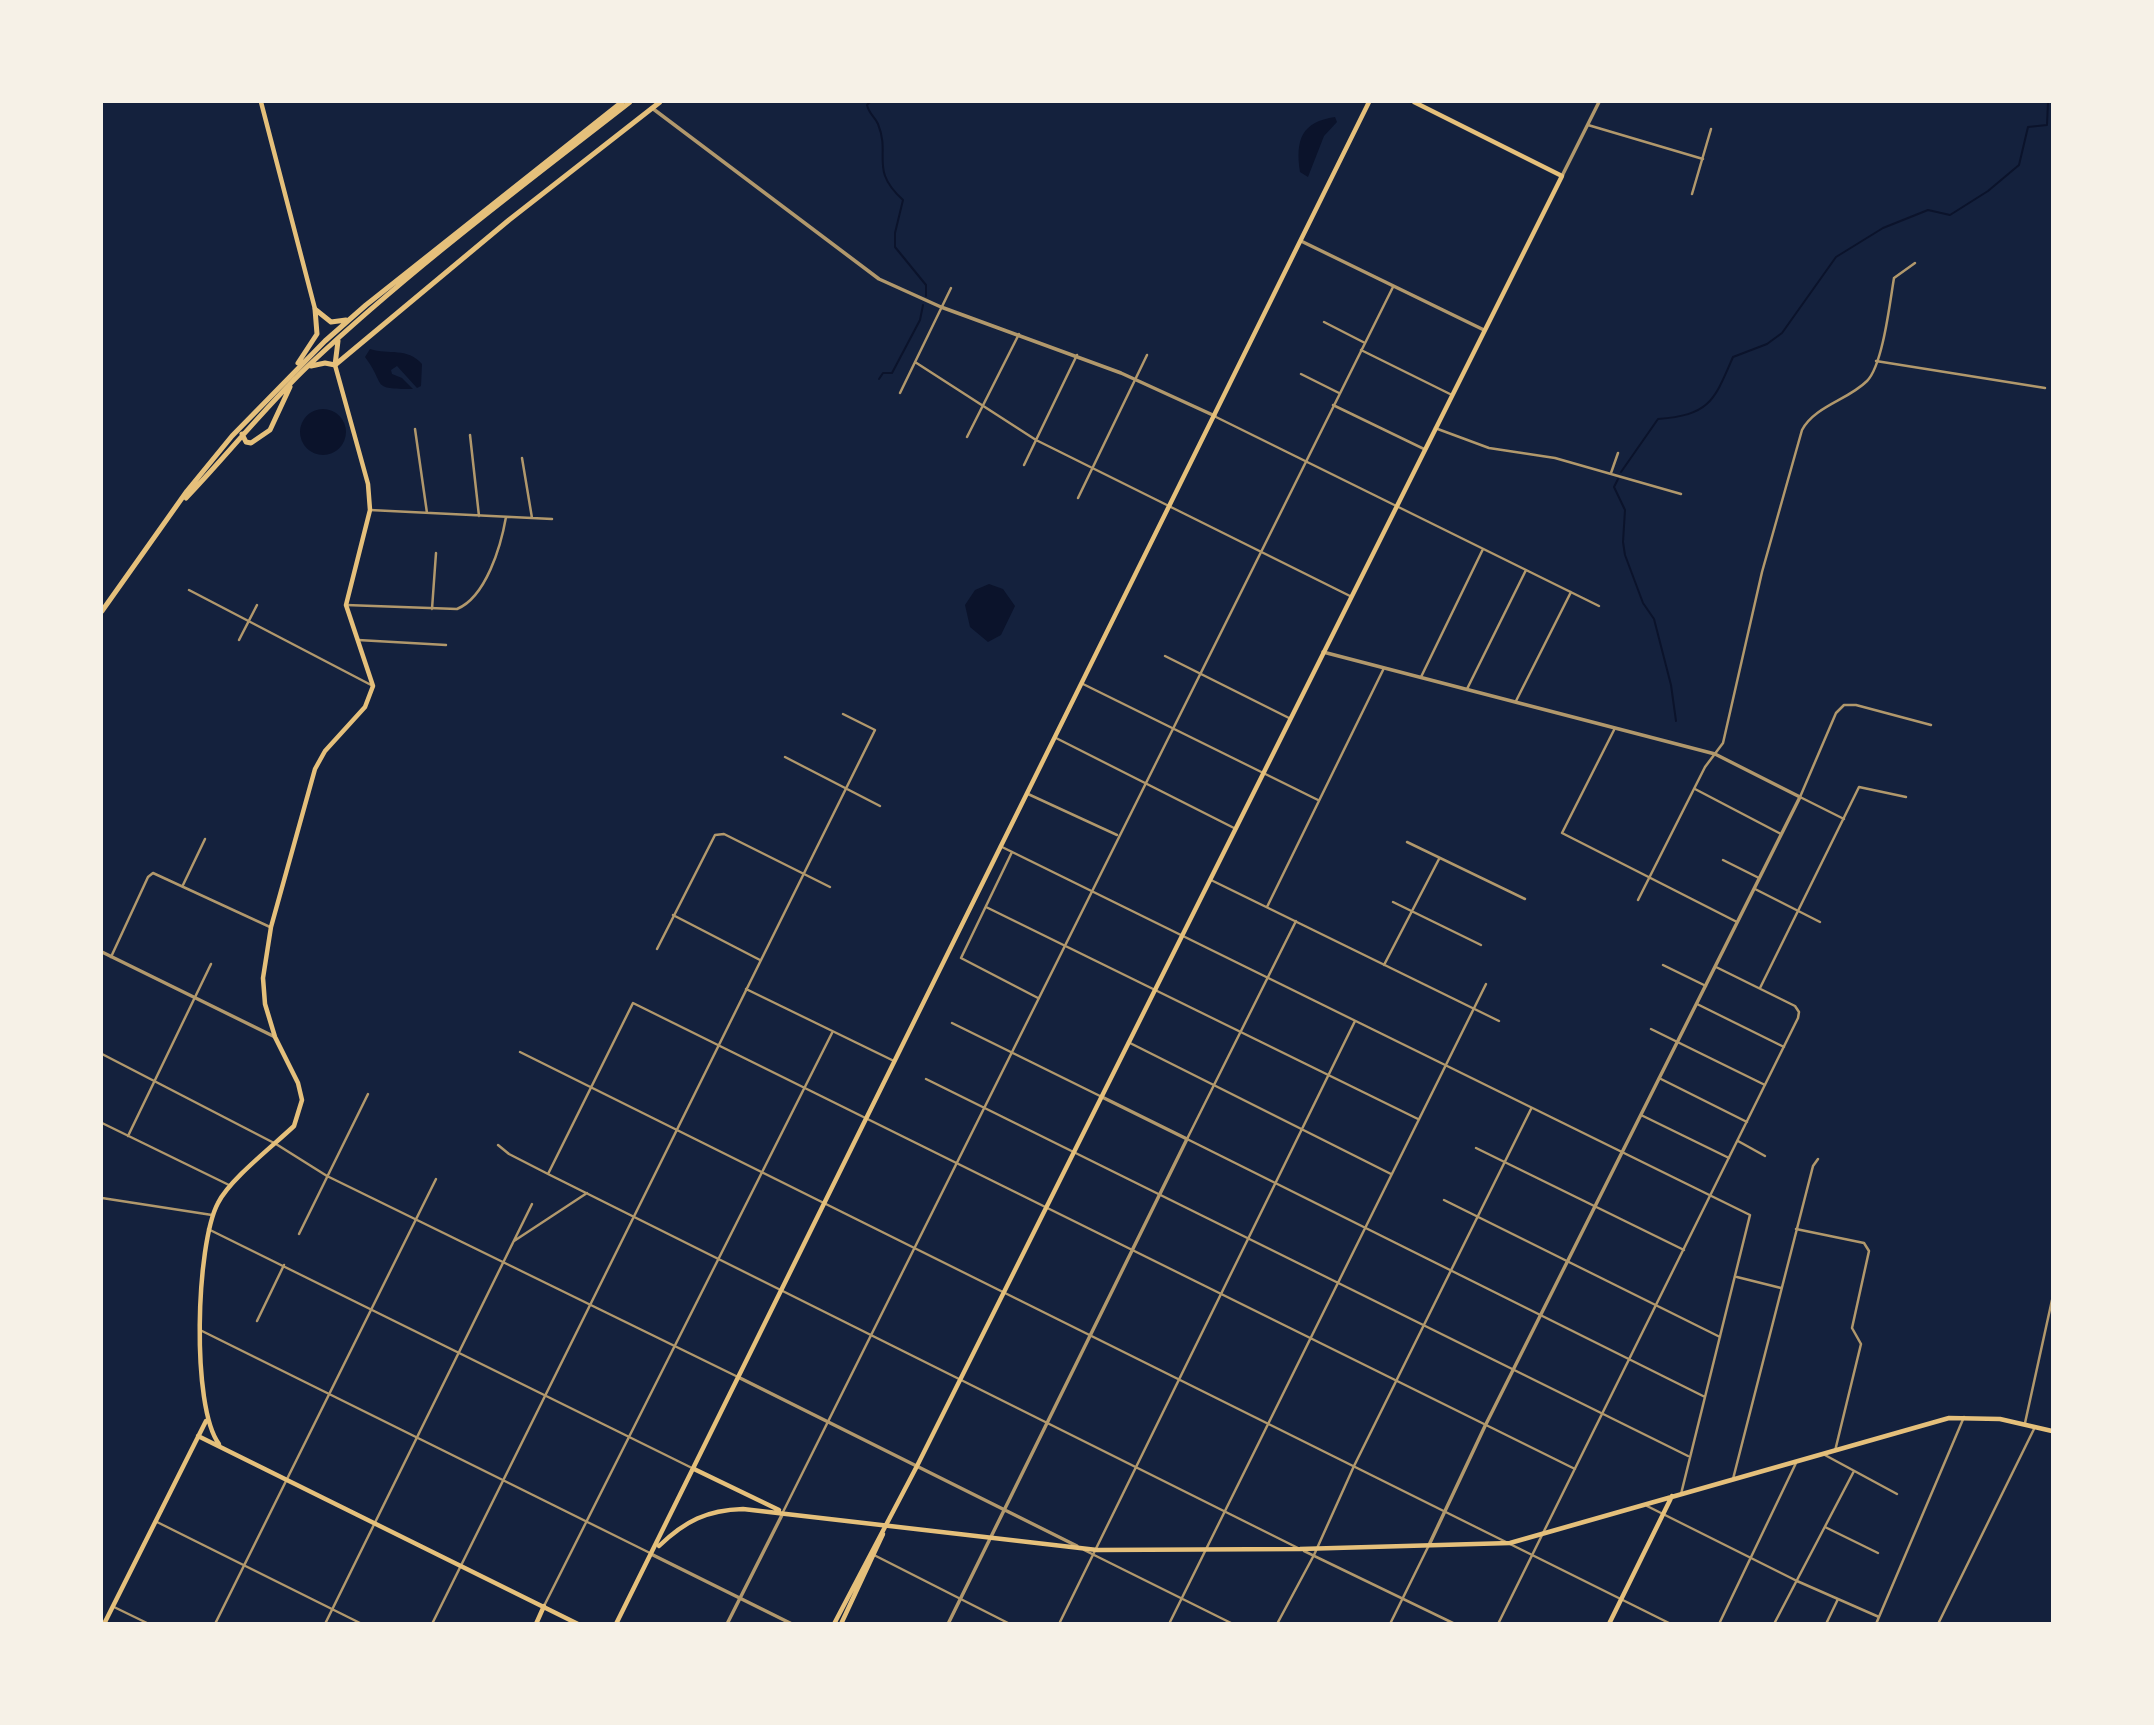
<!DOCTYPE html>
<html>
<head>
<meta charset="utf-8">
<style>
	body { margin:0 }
	#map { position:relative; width:2154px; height:1725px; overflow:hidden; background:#14213d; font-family:Poppins,sans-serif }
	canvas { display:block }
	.frame { position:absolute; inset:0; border:103px solid #f6f1e7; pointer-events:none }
</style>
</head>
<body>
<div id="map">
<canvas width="2154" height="1725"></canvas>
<div class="frame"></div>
</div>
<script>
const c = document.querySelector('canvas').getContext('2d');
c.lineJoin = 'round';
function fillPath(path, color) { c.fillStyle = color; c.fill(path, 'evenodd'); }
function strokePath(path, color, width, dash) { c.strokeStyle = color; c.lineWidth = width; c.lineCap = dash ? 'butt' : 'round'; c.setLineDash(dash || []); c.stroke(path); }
fillPath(new Path2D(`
	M1335 117 1337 122 1324 136 1308 177 1300 172C1295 139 1302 122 1335 117Z
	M370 349C389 355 407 347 422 364L421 386 417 388 397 366 391 370 392 374 402 378 413 389C369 389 387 386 365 357Z
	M300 432a23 23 0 1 1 46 0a23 23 0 1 1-46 0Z
	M989 584 1003 589 1015 606 1001 635 988 642 970 627 965 605 975 590Z`), '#0b132b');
strokePath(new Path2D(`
	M870 102 867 105C869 114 875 117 878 124 891 156 869 169 903 200L895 233V247L926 285V296
	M879 379 883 373H892L920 320 923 305
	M1621 472 1658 419C1710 415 1714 401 1733 357L1767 344 1782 333 1836 257 1883 228 1928 210 1950 215 1988 191 2019 165 2028 127 2047 125 2048 102
	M1618 479 1614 487 1625 510 1623 542 1625 555 1643 603 1654 619 1671 685 1676 721`), '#0b132b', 2);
strokePath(new Path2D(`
	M1588 125 1703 159
	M1692 194 1711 129
	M1324 322 1365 343
	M1361 350 1452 395
	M1876 361 2045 388
	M915 362 1036 440 1350 596
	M1301 374 1339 393
	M900 393 951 288
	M1333 405 1424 449
	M1216 417 1599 606
	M1435 428 1489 448 1555 458 1681 494
	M415 429 427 513
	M470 435 479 516
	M967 437 1019 334
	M522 458 532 518
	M1024 465 1077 355
	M1611 473 1618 453
	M1078 498 1147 355
	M370 510 552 519
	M189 590 373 686
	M346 605 457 609C486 597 501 546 506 517
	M432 609 436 553
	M239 640 257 605
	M358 640 446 645
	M1165 656 1289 718
	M1421 677 1483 549
	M1083 684 1318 800
	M1467 689 1526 570
	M1516 701 1571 592
	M1615 728 1562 833 1737 922
	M1056 738 1234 828
	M785 757 880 806
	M1695 789 1781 834
	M1028 794 1117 835
	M1844 819 1800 797 1836 713 1844 705H1856L1931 725
	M1407 842 1525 899
	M1000 846 1750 1215 1681 1494
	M1012 852 961 958 1038 998
	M1723 860 1759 878
	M1211 880 1499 1021
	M183 885 205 839
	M1755 889 1820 922
	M1638 900 1705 767 1723 743 1762 572 1802 430C1815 406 1848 400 1867 381 1883 365 1890 301 1894 278L1915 263
	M1393 902 1481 945
	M986 907 1418 1119
	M1267 907 1384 668
	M673 915 760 960
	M1296 921 1187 1139 1705 1397
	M657 949 715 835 724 834 830 887
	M111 957 148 877 153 873 270 927
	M1384 965 1439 859
	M1663 965 1706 986
	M1760 988 1859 787 1906 797
	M746 989 894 1061
	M1697 1004 1784 1047
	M952 1023 1100 1096
	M1651 1029 1765 1085
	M1128 1042 1391 1174
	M520 1052 1671 1624
	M102 1054 276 1144 327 1176 738 1377
	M1659 1078 1747 1122
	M926 1079 1688 1456
	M1641 1115 1729 1158
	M102 1123 229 1185
	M128 1136 211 964
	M1738 1141 1765 1156
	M498 1145 509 1154 548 1174 1298 1548
	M1476 1148 1684 1250
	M548 1174 633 1003 1575 1469
	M102 1198 212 1215
	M1444 1200 1720 1337
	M208 1229 692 1468
	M1796 1229 1864 1243 1869 1251 1852 1328 1861 1344 1835 1451
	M299 1234 368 1094
	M514 1241 587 1193
	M1737 1277 1781 1288
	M257 1321 284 1265
	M200 1330 652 1554
	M2025 1423 2052 1300
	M1823 1454 1897 1494
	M1733 1479 1813 1166 1818 1159
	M1647 1506 1797 1581 1879 1617
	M783 1512 1393 287
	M155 1521 362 1624
	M1825 1527 1878 1553
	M1084 1550 1233 1624
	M1304 1551 1455 1624
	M872 1554 1010 1624
	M544 1606 832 1033
	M114 1607 149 1624
	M215 1624 436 1179
	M325 1624 532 1204
	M432 1624 875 730 843 714
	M1059 1624 1355 1021
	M1169 1624 1486 984
	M1277 1624 1314 1555 1354 1466 1531 1109
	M1390 1624 1429 1545
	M1498 1624 1798 1018 1799 1012 1795 1006 1716 967
	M1719 1624 1796 1463
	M1774 1624 1854 1471
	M1826 1624 1838 1599
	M1876 1624 1964 1417
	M1938 1624 2034 1429`), '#b1986c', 2.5);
strokePath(new Path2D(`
	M652 108 879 279 941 307 1121 373 1215 416
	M1562 176 1599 102
	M1301 241 1484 330
	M1323 652 1715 754 1800 797 1485 1426 1429 1545
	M102 952 275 1037
	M740 1378 1077 1546
	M653 1555 792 1624
	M727 1624 783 1513
	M948 1624 1187 1139 1102 1097`), '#b1986c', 3.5);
strokePath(new Path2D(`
	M261 102 315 309
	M198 1436 578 1624
	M219 1444C191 1407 196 1244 218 1203 230 1179 273 1146 294 1126L302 1100 298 1083 275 1037 265 1004 263 978 271 927 315 769 325 751 365 707 373 686 346 605 370 510 368 484 335 365
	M694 1469 779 1510
	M659 1546C685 1521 707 1510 743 1509L1097 1550 1300 1549 1510 1543 1949 1418 2000 1419 2052 1431
	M104 1624 206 1421
	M536 1624 544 1606
	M616 1624 1369 102
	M834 1624 917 1466 1562 176 1414 102
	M841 1624 883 1534
	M1609 1624 1672 1496`), '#e5c07b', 4.5);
strokePath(new Path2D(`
	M316 310 331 322 346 320
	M298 363 317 334 315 309
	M335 365 509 220 660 102
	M335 365 338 341
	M311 366 325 363 335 365
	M242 434 246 442 251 443 270 430 290 387
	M186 498C228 454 265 407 309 365 410 270 521 187 630 102
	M102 611 187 491 232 436 325 341 366 305 622 102`), '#e5c07b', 5);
</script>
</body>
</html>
